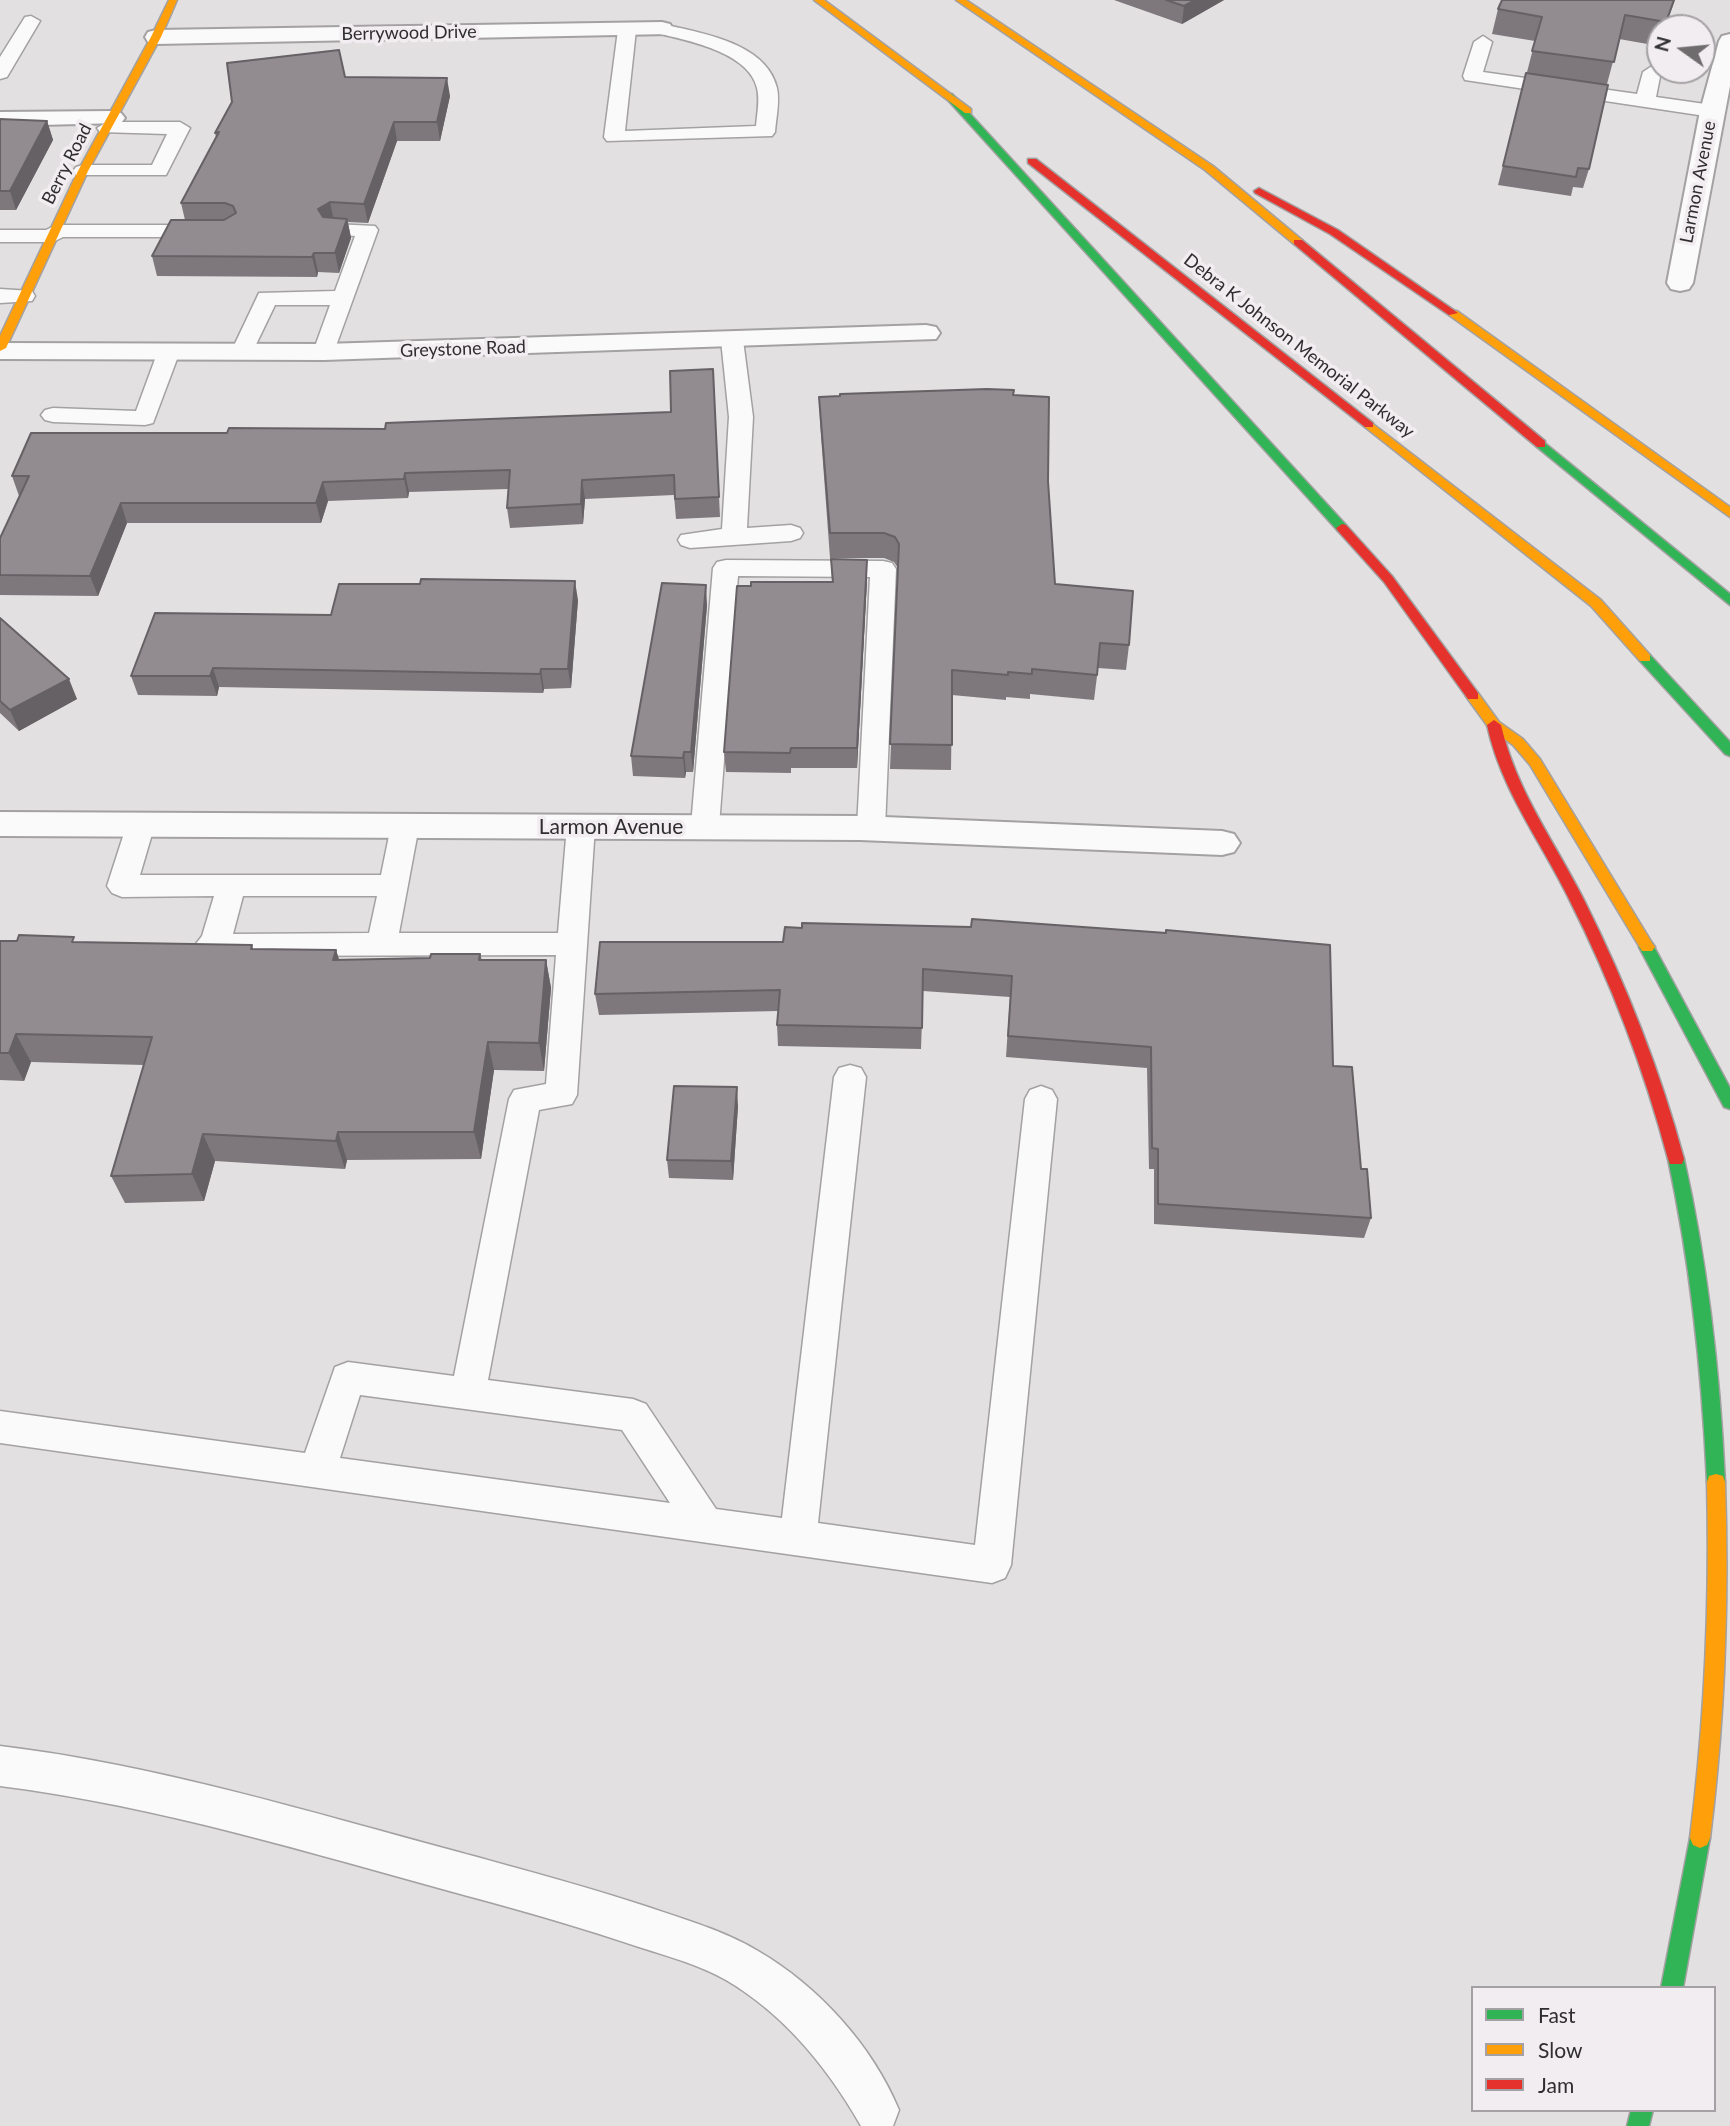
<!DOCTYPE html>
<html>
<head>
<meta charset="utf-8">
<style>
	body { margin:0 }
	#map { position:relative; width:1730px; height:2126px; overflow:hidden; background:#e2e0e1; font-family:Lato,sans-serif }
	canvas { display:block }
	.legend { position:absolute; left:1471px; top:1986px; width:245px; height:126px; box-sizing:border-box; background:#f1edf0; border:2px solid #a3a1a3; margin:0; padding:9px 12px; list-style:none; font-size:21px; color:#2f2e2f }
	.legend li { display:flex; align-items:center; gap:14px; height:35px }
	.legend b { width:35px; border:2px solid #a3a1a3 }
	.north { position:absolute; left:1646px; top:14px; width:70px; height:70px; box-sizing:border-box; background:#f1edf0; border:2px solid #a3a1a3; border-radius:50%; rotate:285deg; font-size:19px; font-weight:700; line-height:28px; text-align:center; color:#2f2e2f }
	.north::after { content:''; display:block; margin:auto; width:24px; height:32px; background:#6e6c6d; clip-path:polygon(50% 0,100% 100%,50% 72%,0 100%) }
</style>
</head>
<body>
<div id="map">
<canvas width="1730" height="2126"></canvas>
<ul class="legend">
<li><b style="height:9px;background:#30b455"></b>Fast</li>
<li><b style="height:9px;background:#ff9f0a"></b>Slow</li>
<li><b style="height:9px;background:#e5322d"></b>Jam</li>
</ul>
<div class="north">N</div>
</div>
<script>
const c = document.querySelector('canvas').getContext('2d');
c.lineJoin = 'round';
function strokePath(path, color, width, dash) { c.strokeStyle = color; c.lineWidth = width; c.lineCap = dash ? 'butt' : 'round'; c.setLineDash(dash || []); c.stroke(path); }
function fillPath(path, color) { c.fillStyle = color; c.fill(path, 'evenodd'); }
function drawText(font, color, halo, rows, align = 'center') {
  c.font = font + ' Lato,sans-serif'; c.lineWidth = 7; c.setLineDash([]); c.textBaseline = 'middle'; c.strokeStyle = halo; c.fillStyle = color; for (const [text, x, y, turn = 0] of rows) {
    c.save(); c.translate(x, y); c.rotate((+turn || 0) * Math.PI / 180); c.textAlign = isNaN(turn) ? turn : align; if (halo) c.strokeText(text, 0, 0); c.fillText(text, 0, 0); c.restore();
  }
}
const lane = new Path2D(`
	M31 16 40 21 7 77 0 79V57L25 17Z
	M627 24 636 30 625 131 756 126C757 114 760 100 757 88 749 52 686 40 656 33L653 29 662 24C700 33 766 42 777 88 780 102 776 118 775 132L772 136 607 141 604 137 618 30Z
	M1483 36 1492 42 1483 72 1637 94 1643 72 1652 66 1661 72 1656 97 1712 105 1722 111 1712 117 1465 80 1463 76 1474 42Z
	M107 122H180L190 128 166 175H76L73 171 76 167 83 165H152L167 134 100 132 97 128Z
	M334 224 375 226 378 230 332 357H316L313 352 330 305H275L250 357H234L231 352 259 293 335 291 355 236 327 234 324 230 327 226Z
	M56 225H208L215 227 218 231 215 235 208 237H63L53 242H0V230H46Z
	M0 289 32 291 35 296 32 301 0 303Z
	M732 333 740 335 743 340 753 417 747 528 791 525 800 528 803 533 800 538 791 541 690 548 681 545 678 540 681 535 722 529 729 417 721 340 724 335Z
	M169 344 177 346 180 351 153 423 145 425 53 422 45 420 41 415 45 410 53 408 136 411 158 351 161 346Z
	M726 560 883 561 892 563 896 569 885 828 881 835 871 838 861 835 857 828 870 577 738 576 719 826 715 833 705 836 695 833 691 826 713 568 717 562Z
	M141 814 151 817 155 824 140 875H381L391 826 395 819 405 816 415 819 419 826 399 933H558L567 826 571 819 581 816 591 819 595 826 577 1095 572 1104 539 1110 488 1380 633 1399 646 1404 716 1509 782 1518 834 1077 839 1068 850 1065 861 1068 866 1077 818 1523 975 1545 1025 1099 1030 1090 1041 1086 1052 1090 1057 1099 1011 1565 1005 1578 992 1583 0 1443V1411L305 1453 335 1367 348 1362 454 1376 509 1099 514 1090 546 1084 556 955 210 956 199 953 195 945 202 936 214 896 122 897 112 893 107 886 127 824 131 817ZM243 896H377L369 933 233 934ZM360 1395 622 1430 670 1503 340 1458Z
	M0 1746C158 1765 309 1812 462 1853 524 1870 585 1886 645 1906 683 1919 723 1930 758 1951 818 1986 872 2045 899 2110L893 2126H861C828 2068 784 2014 726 1980 700 1965 670 1957 642 1948 583 1928 524 1911 464 1895 310 1853 159 1806 0 1786Z`);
const street = new Path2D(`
	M662 22 670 24 673 29 670 34 156 44 148 42 145 37 148 32 156 30Z
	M1730 34V86L1693 283 1689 289 1680 291 1671 289 1667 283 1700 111 1719 41 1722 36Z
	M113 111 121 113 125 118 121 123 0 126V112Z
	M926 325 936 327 940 333 936 339 324 360 0 359V343L324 344Z
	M0 812 860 816 1222 831 1234 834 1240 843 1234 852 1222 855 860 840 0 836Z`);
const fast = new Path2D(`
	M946 94H952L1346 525V531H1338L946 98Z
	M1541 440 1730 594V605L1537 447V441Z
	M1645 654 1650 655 1730 742V756L1725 754 1640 661 1638 658Z
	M1647 941 1652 943 1730 1088V1109L1724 1107 1639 947Z
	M1676 1152 1682 1154 1684 1159C1708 1266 1720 1373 1725 1482L1723 1488 1716 1490 1709 1488 1707 1482C1702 1373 1691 1266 1668 1159L1670 1154Z
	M1700 1828 1707 1831 1710 1838 1683 1988H1661L1690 1838 1693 1831Z
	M1631 2110H1653L1649 2126H1627Z`);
const slow = new Path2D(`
	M169 0H177L161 37 88 171 6 348 0 351V336L78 171 151 37Z
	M814 0H824L971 109V113H965Z
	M956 0H966L1213 166 1302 240V244H1294L1205 170Z
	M1449 311H1457L1730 507V517L1449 315Z
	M1369 421 1601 600 1650 655V661H1640L1591 606 1365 427 1363 425Z
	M1473 692 1478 693 1499 722 1523 739 1540 759 1652 943 1655 947 1652 951H1642L1530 765 1513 745 1489 728 1468 699 1466 696Z
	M1716 1474 1723 1476 1725 1482C1729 1601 1725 1719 1710 1838L1707 1845 1700 1848 1693 1845 1690 1838C1705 1719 1710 1601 1707 1482L1709 1476Z`);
const jam = new Path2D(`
	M1028 159H1036L1373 423V427H1365L1028 163Z
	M1259 188 1338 230 1458 313 1449 315 1330 234 1255 193 1254 191Z
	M1294 240H1302L1545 441V447H1537L1294 244Z
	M1342 524 1346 525 1392 576 1478 693V699H1468L1384 582 1338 531 1336 528Z
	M1494 720 1501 725C1516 791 1555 842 1585 902 1626 984 1660 1070 1684 1159L1682 1164H1670L1668 1159C1644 1069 1611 982 1569 899 1540 840 1501 790 1487 725Z`);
strokePath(lane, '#a3a1a2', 3);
strokePath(street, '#a3a1a2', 4);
strokePath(fast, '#a3a1a2', 3);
strokePath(slow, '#a3a1a2', 3);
strokePath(jam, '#a3a1a2', 3);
fillPath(lane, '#fbfafa');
fillPath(street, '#fbfafa');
fillPath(fast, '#30b455');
fillPath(slow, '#ff9f0a');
fillPath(jam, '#e5322d');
fillPath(new Path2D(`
	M1114 0H1224L1182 24Z
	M1502 0H1675L1665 28H1660L1659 46 1619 39 1607 84 1589 169 1583 188 1573 187 1571 196 1498 185 1535 41 1492 34 1498 9Z
	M345 77 450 96 440 141H397L368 223 348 222 351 238 339 273 318 272 317 277 157 276 152 256 185 220 181 203 216 137 215 133Z
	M0 119 47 121 53 140 16 210H0Z
	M713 369 720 517 676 519 674 495 585 499 583 524 510 528 507 508 508 489 409 492 408 498 328 501 321 523H127L98 596 0 595V538L19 496 12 476 227 433 385 429 671 412Z
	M1014 395 1048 481 1055 584 1129 645 1126 670 1098 668 1094 700 1030 694V699L1006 697V700L952 695 951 770 890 769 898 568 894 562 884 558H830L820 422 819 397Z
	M831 559 867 580 857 768H791V773L726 772 724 752 751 586 832 582Z
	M578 600 571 688 544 689 543 693 219 687 217 696 138 695 131 676 331 615Z
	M707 605 693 772H686L685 778 633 776 631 756Z
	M0 618 77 699 19 731 0 713Z
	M971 927 1333 1066 1361 1169 1371 1218 1364 1238 1154 1224V1169H1149L1147 1068 1006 1057 1010 997 923 991 921 1049 778 1046 777 1025 778 1011 599 1015 595 994 783 942Z
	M0 941 252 945 253 949 336 950 339 960 430 958 480 954 482 960H546L551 988 544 1071 494 1070 481 1159 347 1160 345 1169 215 1161 204 1201 125 1203 111 1176 144 1065 31 1062 24 1081 0 1080Z
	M738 1106 733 1180 669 1178 667 1160Z`), '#7e787c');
fillPath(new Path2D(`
	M1195 0H1224L1182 24 1184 6Z
	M447 78 450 96 440 141 437 122Z
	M47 121 53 140 16 210 10 191Z
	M394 122 397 141 368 223 364 204Z
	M330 202 334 221 322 228 318 209Z
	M347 219 351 238 339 273 335 253Z
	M314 253 318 272 317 277 312 257Z
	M405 473 409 492 408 498 404 479Z
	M582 480 585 499 583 524 581 504Z
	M323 482 328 501 321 523 316 503Z
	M121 503 127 523 98 596 90 576Z
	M867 560V580L857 768V748Z
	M575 581 578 600 571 688 568 669Z
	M706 585 707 605 693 772 691 752Z
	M213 668 219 687 217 696 210 676Z
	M541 669 544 689 543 693 540 674Z
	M69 679 77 699 19 731 10 710Z
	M684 752 686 772 685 778 683 758Z
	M336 950 345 978 333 960Z
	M546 960 551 988 544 1071 539 1043Z
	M16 1034 31 1062 24 1081 9 1053Z
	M488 1042 494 1070 481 1159 474 1132Z
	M737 1087 738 1106 733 1180 731 1161Z
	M338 1132 347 1160 345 1169 336 1141Z
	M203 1134 215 1161 204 1201 192 1174Z`), '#666165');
const building = new Path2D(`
	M1166 0H1195L1184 6Z
	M1502 0H1674L1666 22 1625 15 1614 62 1532 51 1542 17 1498 9Z
	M339 50 345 77 447 78 437 122H394L364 204 330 202 318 209 323 217 347 219 335 253H314L312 257 152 256 171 220H224L236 213 233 206 225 203H181L219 132 215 133 232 102 227 63Z
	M1526 73 1608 85 1589 169 1578 168 1576 177 1503 166Z
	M0 119 47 121 10 191H0Z
	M713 369 719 497 675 499 674 475 582 480 581 504 507 508 510 470 405 473 404 479 323 482 316 503H121L90 576 0 575V538L29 476H12L31 433H227L229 428 385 429 386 423 671 412 670 371Z
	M987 389 1014 390 1013 395 1049 397 1048 481 1055 584 1133 591 1129 645 1100 643 1097 675 1032 669V674L1008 672V675L952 670V745L890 744 899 544 895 537 884 533H830L819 397 840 396V394Z
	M831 559 867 560 857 748H791L790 753 724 752 737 586H751V582H833Z
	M421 579 575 581 568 669H541L540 674 213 668 210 676H131L155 613 331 615 339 584H420Z
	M662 583 706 585 691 752H684L683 758 631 756Z
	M0 618 69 679 10 710 0 701Z
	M972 919 1166 933V930L1330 945 1333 1066 1352 1067 1361 1169H1367L1371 1218 1158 1204V1149L1152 1148 1151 1047 1008 1036 1012 976 923 969 922 1028 777 1025 780 990 595 994 600 942H783L785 927 802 928V923L971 927Z
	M19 935 74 937 72 942 252 945 251 949 336 950 333 960 430 958 431 954H480L479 960H546L539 1043 488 1042 474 1132H338L336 1141 203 1134 192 1174 111 1176 152 1037 16 1034 9 1053H0V941H17Z
	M674 1086 737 1087 731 1161 667 1160Z`);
fillPath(building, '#928b90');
strokePath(building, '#666165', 2);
drawText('18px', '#2f2e2f', '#f1edf0', [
	["Berrywood Drive",409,33,-1],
	["Berry Road",67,164,-63],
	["Larmon Avenue",1698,182,-79],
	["Debra K Johnson Memorial Parkway",1299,346,38],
	["Greystone Road",463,349,-2]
]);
drawText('21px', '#2f2e2f', '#f1edf0', [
	["Larmon Avenue",611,827]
]);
</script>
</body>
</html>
